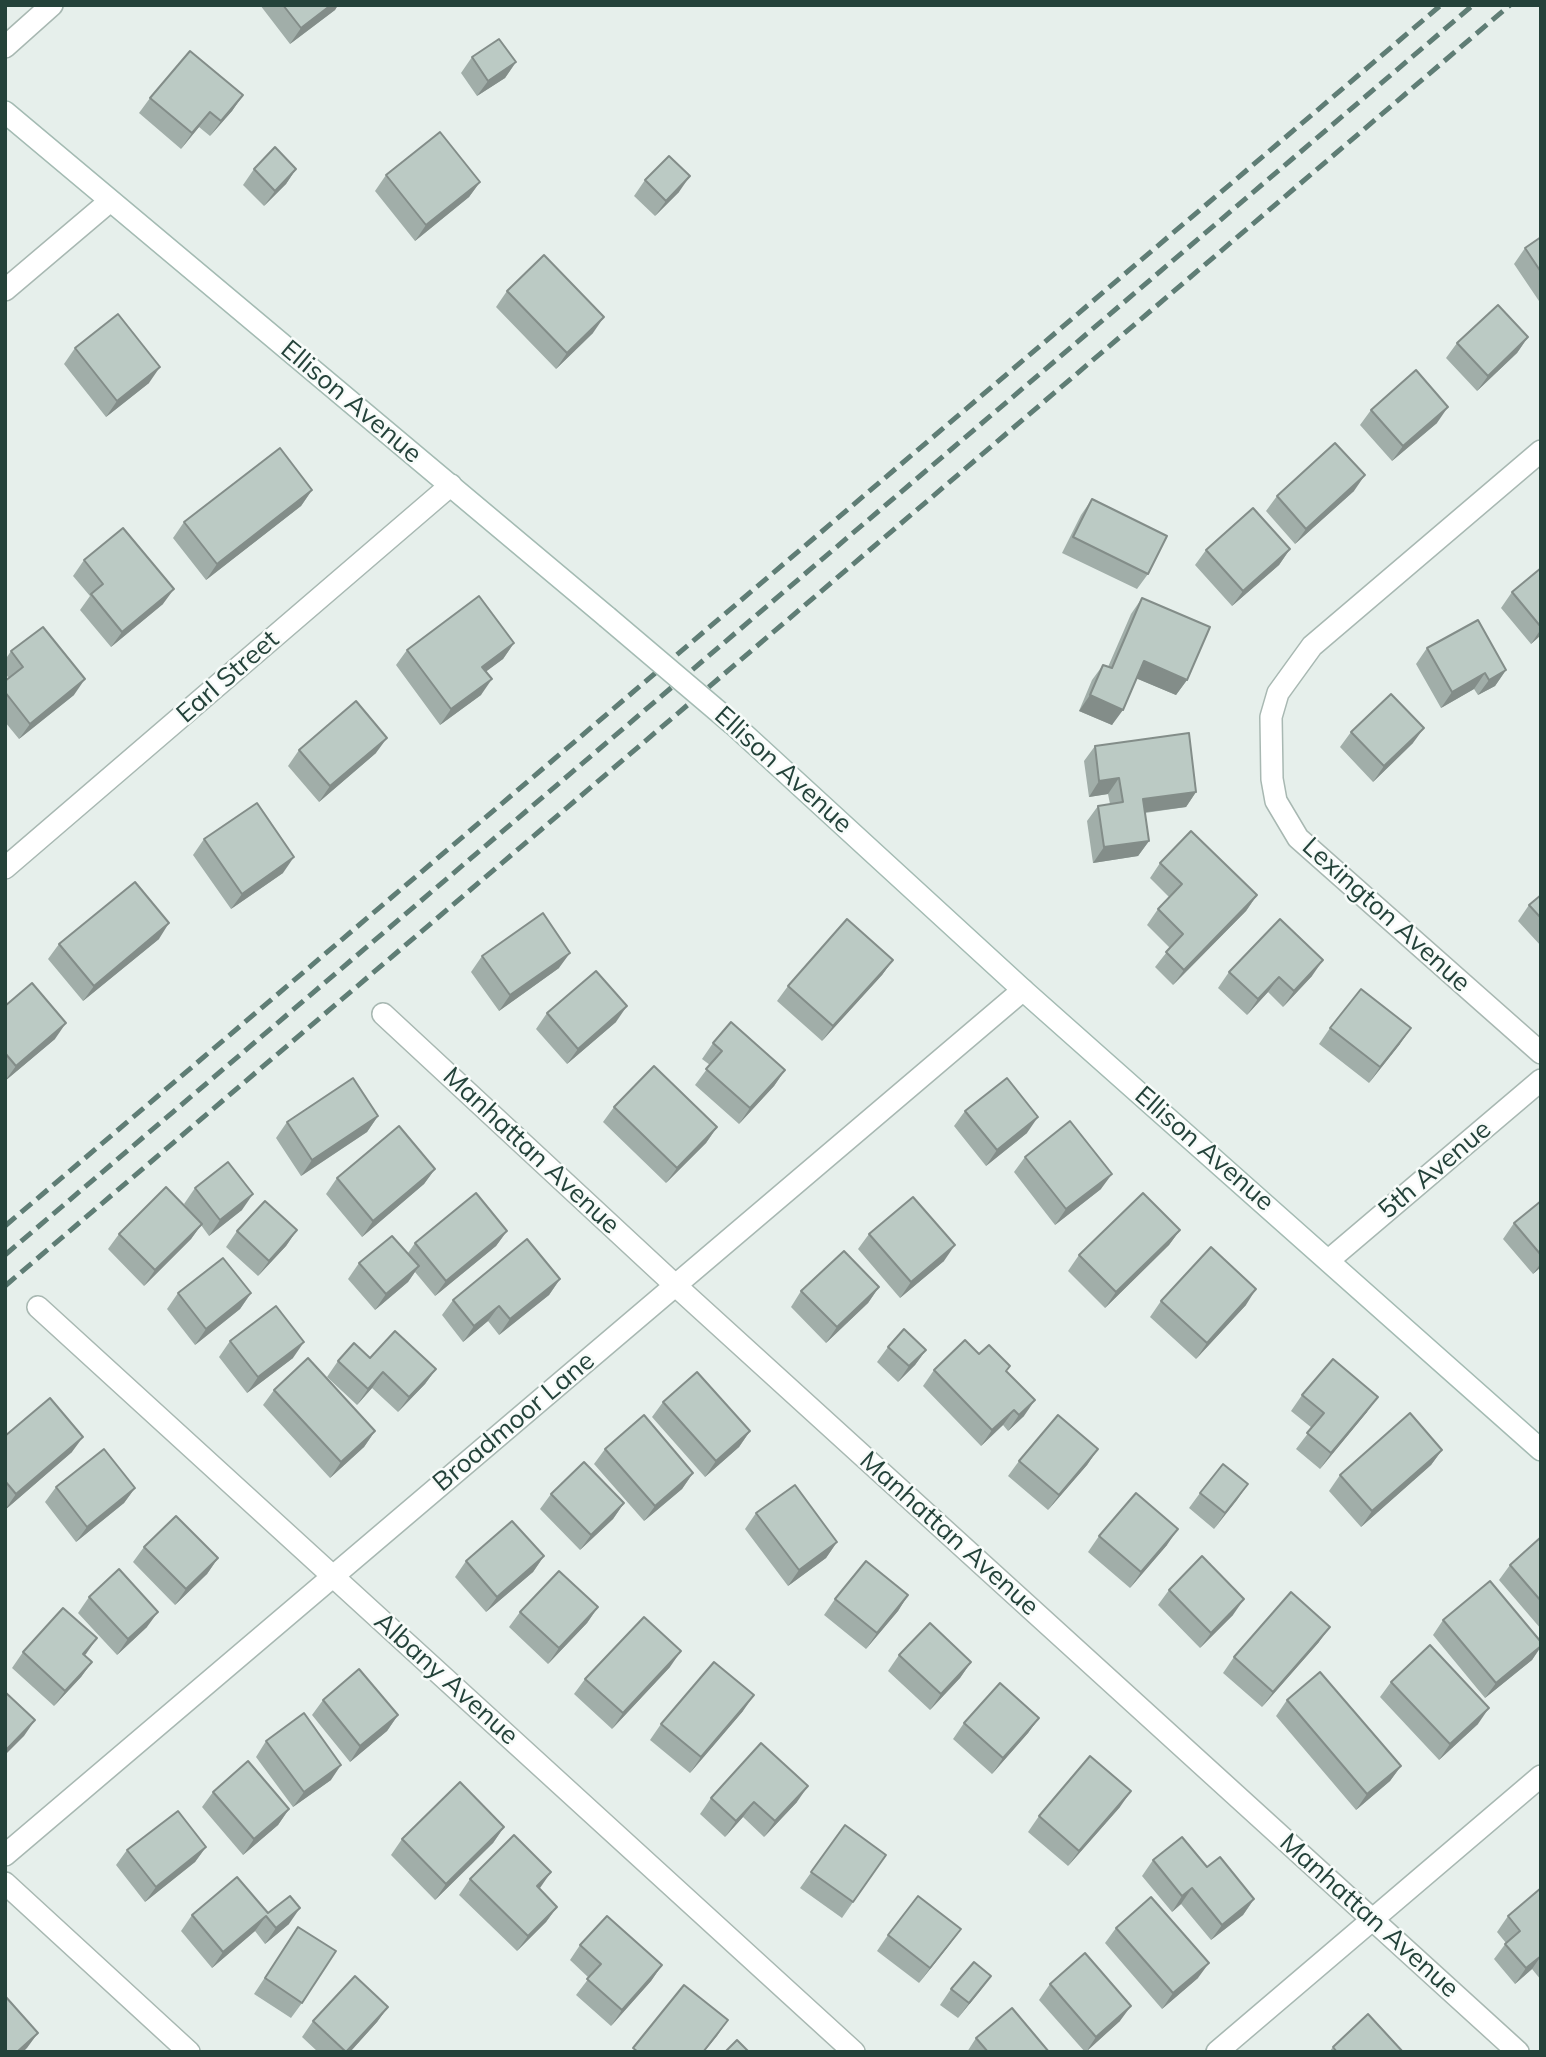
<!DOCTYPE html>
<html>
<head>
<meta charset="utf-8">
<style>
	body { margin:0 }
	#map { position:relative; width:1546px; height:2057px; overflow:hidden; background:#e6efeb; font-family:Mulish,sans-serif }
	canvas { display:block }
	.frame { position:absolute; inset:0; border:7px solid #24423a; pointer-events:none }
</style>
</head>
<body>
<div id="map">
<canvas width="1546" height="2057"></canvas>
<div class="frame"></div>
</div>
<script>
const c = document.querySelector('canvas').getContext('2d');
c.lineJoin = 'round';
function strokePath(path, color, width, dash) { c.strokeStyle = color; c.lineWidth = width; c.lineCap = dash ? 'butt' : 'round'; c.setLineDash(dash || []); c.stroke(path); }
function fillPath(path, color) { c.fillStyle = color; c.fill(path, 'evenodd'); }
function drawText(font, color, halo, rows, align = 'center') {
  c.font = font + ' Mulish,sans-serif'; c.lineWidth = 5; c.setLineDash([]); c.textBaseline = 'middle'; c.strokeStyle = halo; c.fillStyle = color; for (const [text, x, y, turn = 0] of rows) {
    c.save(); c.translate(x, y); c.rotate((+turn || 0) * Math.PI / 180); c.textAlign = isNaN(turn) ? turn : align; if (halo) c.strokeText(text, 0, 0); c.fillText(text, 0, 0); c.restore();
  }
}
const street = new Path2D(`
	M5 47 52 5
	M5 290 110 201
	M1541 451 1312 646 1278 693 1271 717 1272 779 1276 801 1298 838 1541 1053
	M5 868 451 485
	M383 1014 675 1285 1518 2052
	M1329 1260 1541 1080
	M38 1307 854 2052
	M5 1855 1023 990
	M5 1883 189 2052
	M1217 2052 1541 1776`);
const secondary = new Path2D(`
	M5 112 607 617
	M733 724 1023 990 1541 1450`);
strokePath(street, '#a8b8b2', 24);
strokePath(secondary, '#a4bbb3', 24);
strokePath(street, '#fff', 21);
strokePath(secondary, '#fff', 21);
strokePath(new Path2D(`
	M5 1226 1441 5
	M5 1255 1473 5
	M5 1286 1510 5`), '#5f7d75', 5, [14, 7]);
const secondaryBridge = new Path2D(`
	M607 617 733 724`);
strokePath(secondaryBridge, '#a4bbb3', 24, []);
strokePath(secondaryBridge, '#fff', 21);
fillPath(new Path2D(`
	M260 5H338L335 10 290 44Z
	M472 57 516 62 505 78 477 96 461 73Z
	M243 95 232 111 210 136 199 127 181 149 139 113 150 98Z
	M254 169H296L286 184 264 206 243 185Z
	M386 175 480 182 469 197 415 241 375 191Z
	M645 180 679 192 655 216 634 196Z
	M1541 237V304L1514 264 1525 248Z
	M507 291 593 333 556 369 496 307Z
	M1528 337 1517 353 1477 391 1446 358 1457 343Z
	M75 348 149 383 106 417 64 364Z
	M1371 410 1437 423 1392 461 1360 425Z
	M312 490 301 506 206 580 173 538 184 522Z
	M1354 491 1295 544 1266 511 1277 496Z
	M1092 499 1148 574 1137 589 1062 553 1081 515Z
	M1290 549 1279 565 1232 606 1195 565 1206 550Z
	M84 560 163 604 111 647 80 610 90 596 73 576Z
	M1541 568V635L1531 644 1501 608 1512 592Z
	M1142 598 1187 680 1176 695 1136 678 1112 725 1079 711 1092 680 1103 665 1108 667 1131 614Z
	M514 643 503 659 486 671 481 695 440 725 396 665 407 650Z
	M1427 648 1506 670 1495 686 1478 695 1474 689 1441 708 1416 664Z
	M11 651 74 695 19 739 5 722V681L9 678 5 674V660Z
	M1351 732 1413 743 1373 782 1340 747Z
	M1095 746 1196 792 1186 807 1145 813 1149 841 1138 856 1093 863 1087 821 1098 806 1110 804 1108 794 1089 797 1084 761Z
	M299 750 376 753 319 802 288 766Z
	M204 839 283 873 231 909 193 855Z
	M1160 863 1257 895 1246 911 1173 985 1155 967 1170 948 1147 925 1158 909 1169 897 1150 878Z
	M1541 895V946L1518 921 1529 905Z
	M159 939 83 1001 48 959 59 944Z
	M482 956 559 968 499 1011 471 972Z
	M893 960 882 975 822 1041 777 1001 788 986Z
	M1229 972 1312 976 1283 1007 1268 992 1247 1015 1218 988Z
	M5 1006 55 1039 5 1081Z
	M547 1013 616 1022 567 1064 536 1029Z
	M1330 1028 1400 1044 1369 1083 1319 1044Z
	M713 1043 785 1070 774 1086 739 1124 695 1085 710 1065 702 1059Z
	M614 1107 717 1127 706 1143 666 1183 603 1122Z
	M965 1111 1027 1133 986 1166 954 1126Z
	M378 1116 367 1132 301 1176 276 1138 287 1122Z
	M1025 1157 1101 1189 1055 1225 1014 1172Z
	M435 1169 424 1184 362 1237 326 1194 337 1178Z
	M195 1188 242 1210 209 1236 201 1225 191 1239 144 1286 108 1249 119 1234 190 1212 184 1204Z
	M1541 1201V1267L1533 1274 1503 1239 1514 1223Z
	M297 1230 286 1246 258 1276 226 1247 237 1231Z
	M1180 1230 1169 1245 1105 1308 1068 1271 1079 1255Z
	M507 1231 496 1246 435 1296 415 1272 408 1282 375 1310 348 1279 359 1263 408 1253 415 1243Z
	M869 1234 944 1261 900 1298 858 1249Z
	M560 1279 549 1295 499 1335 488 1321 463 1342 442 1315 453 1300Z
	M879 1287 868 1303 826 1343 791 1307 801 1291Z
	M178 1293H251L240 1309 195 1345 167 1309Z
	M1161 1301 1246 1305 1196 1359 1150 1317Z
	M230 1341 293 1358 247 1393 219 1357Z
	M888 1347 926 1350 915 1365 898 1382 877 1362Z
	M979 1354 1006 1371 1024 1416 1008 1431 1003 1425 981 1446 923 1386 934 1370Z
	M370 1358 436 1369 425 1384 398 1412 372 1388 357 1405 327 1377 338 1361Z
	M274 1390 375 1431 364 1447 330 1478 263 1405Z
	M1302 1395 1367 1412 1320 1469 1296 1449 1312 1428 1291 1411Z
	M663 1402 750 1431 739 1447 705 1477 652 1417Z
	M5 1436 72 1452 5 1510Z
	M605 1449 693 1473 682 1489 644 1521 594 1464Z
	M1098 1449 1087 1465 1048 1510 1008 1476 1019 1461Z
	M1442 1450 1431 1465 1361 1527 1329 1491 1340 1475Z
	M1248 1484 1214 1529 1189 1508 1200 1493Z
	M56 1487 135 1488 124 1503 76 1542 45 1502Z
	M551 1494 624 1503 613 1519 580 1550 540 1509Z
	M756 1513 837 1542 826 1558 788 1586 745 1529Z
	M1099 1536 1167 1545 1130 1588 1088 1552Z
	M1541 1537V1629L1499 1580 1510 1565Z
	M144 1547 218 1558 207 1574 175 1605 133 1562Z
	M544 1556 533 1572 486 1612 455 1577 466 1561Z
	M1169 1590 1233 1615 1200 1648 1158 1605Z
	M908 1595 898 1611 866 1649 824 1615 835 1599Z
	M89 1597 147 1627 117 1655 78 1613Z
	M598 1607 587 1623 548 1664 509 1627 520 1612Z
	M1443 1620 1541 1642V1647L1532 1660 1485 1698 1433 1635Z
	M1319 1642 1262 1707 1223 1673 1234 1657Z
	M23 1652 85 1655 92 1662 81 1677 54 1706 12 1668Z
	M899 1655 971 1662 960 1678 930 1710 888 1671Z
	M670 1667 612 1729 574 1694 585 1679Z
	M1391 1682 1478 1724 1439 1760 1380 1697Z
	M323 1700 398 1715 387 1731 350 1762 312 1715Z
	M1287 1700 1401 1766 1390 1781 1356 1810 1276 1716Z
	M743 1711 690 1773 650 1740 661 1724Z
	M1039 1718 1028 1733 992 1774 953 1739 964 1723Z
	M266 1741 331 1780 293 1807 256 1757Z
	M213 1792 289 1809 278 1825 243 1855 202 1807Z
	M711 1798 797 1802 764 1837 743 1817 725 1837 700 1814Z
	M1120 1807 1068 1866 1028 1832 1039 1816Z
	M845 1825 886 1855 842 1918 800 1888Z
	M504 1827 493 1843 435 1900 391 1855 402 1839Z
	M206 1847 195 1862 145 1902 116 1865 127 1850Z
	M1153 1860 1207 1867 1254 1899 1243 1915 1211 1940 1181 1904 1172 1912 1142 1876Z
	M470 1879 539 1889 557 1907 546 1922 517 1951 459 1895Z
	M1541 1888V1980L1532 1969 1515 1984 1494 1959 1506 1943 1497 1932 1508 1916Z
	M268 1913 289 1924 265 1944 255 1931 212 1968 181 1931 192 1915Z
	M298 1927 302 2003 291 2018 254 1994Z
	M1116 1928 1198 1978 1162 2009 1105 1943Z
	M888 1935 950 1944 919 1983 877 1951Z
	M580 1945 662 1965 651 1981 611 2026 576 1995 589 1978 570 1960Z
	M991 1976 958 2018 940 2005 951 1989Z
	M1050 1984 1120 2021 1085 2052 1039 2000Z
	M388 2007 377 2022 350 2052H318L302 2037 313 2021Z
	M976 2038 1049 2052H967Z
	M1333 2047 1403 2052H1329Z`), '#a1aea9');
fillPath(new Path2D(`
	M331 5H338L335 10 290 44 301 28Z
	M516 62 505 78 477 96 488 81Z
	M243 95 232 111 210 136 221 121Z
	M210 112 199 127 181 149 192 133Z
	M296 169 286 184 264 206 275 191Z
	M690 176 679 192 655 216 666 201Z
	M480 182 469 197 415 241 426 225Z
	M604 317 593 333 556 369 567 353Z
	M1528 337 1517 353 1477 391 1488 376Z
	M160 367 149 383 106 417 117 401Z
	M1448 407 1437 423 1392 461 1403 446Z
	M1365 475 1354 491 1295 544 1306 529Z
	M312 490 301 506 206 580 217 564Z
	M1290 549 1279 565 1232 606 1243 591Z
	M174 589 163 604 111 647 122 632Z
	M1541 629V635L1531 644Z
	M514 643 503 659 472 682 482 667Z
	M1144 661 1187 680 1176 695 1133 677Z
	M1506 670 1495 686 1478 695 1489 680Z
	M1485 673 1474 689 1441 708 1452 692Z
	M85 679 74 695 19 739 30 724Z
	M492 679 481 695 440 725 451 709Z
	M1090 695 1123 710 1112 725 1079 711Z
	M1424 728 1413 743 1373 782 1384 766Z
	M387 738 376 753 319 802 330 786Z
	M1119 778 1108 794 1089 797 1099 781Z
	M1196 792 1186 807 1132 814 1143 799Z
	M1149 841 1138 856 1093 863 1104 847Z
	M294 857 283 873 231 909 242 894Z
	M1257 895 1246 911 1173 985 1184 970Z
	M169 923 159 939 83 1001 94 986Z
	M570 953 559 968 499 1011 510 995Z
	M893 960 882 975 822 1041 833 1026Z
	M1323 960 1312 976 1283 1007 1294 991Z
	M1279 977 1268 992 1247 1015 1258 999Z
	M627 1006 616 1022 567 1064 578 1049Z
	M66 1023 55 1039 5 1081 16 1066Z
	M1411 1028 1400 1044 1369 1083 1380 1067Z
	M785 1070 774 1086 739 1124 750 1108Z
	M378 1116 367 1132 301 1176 312 1160Z
	M1038 1117 1027 1133 986 1166 997 1150Z
	M717 1127 706 1143 666 1183 677 1168Z
	M435 1169 424 1184 362 1237 373 1221Z
	M1112 1174 1101 1189 1055 1225 1066 1209Z
	M253 1194 242 1210 209 1236 220 1220Z
	M202 1224 191 1239 144 1286 155 1270Z
	M297 1230 286 1246 258 1276 269 1261Z
	M1180 1230 1169 1245 1105 1308 1116 1292Z
	M507 1231 496 1246 435 1296 446 1281Z
	M955 1245 944 1261 900 1298 911 1282Z
	M1541 1263V1267L1533 1274Z
	M419 1266 408 1282 375 1310 386 1294Z
	M560 1279 549 1295 499 1335 510 1319Z
	M879 1287 868 1303 826 1343 837 1327Z
	M1256 1289 1246 1305 1196 1359 1207 1343Z
	M251 1293 240 1309 195 1345 206 1329Z
	M499 1306 488 1321 463 1342 474 1326Z
	M304 1342 293 1358 247 1393 258 1377Z
	M926 1350 915 1365 898 1382 909 1366Z
	M436 1369 425 1384 398 1412 409 1397Z
	M383 1372 372 1388 357 1405 368 1389Z
	M1378 1397 1367 1412 1320 1469 1331 1453Z
	M1035 1400 1024 1416 1008 1431 1019 1415Z
	M1014 1410 1003 1425 981 1446 992 1430Z
	M375 1431 364 1447 330 1478 341 1462Z
	M750 1431 739 1447 705 1477 716 1461Z
	M83 1437 72 1452 5 1510 16 1494Z
	M1098 1449 1087 1465 1048 1510 1059 1495Z
	M1442 1450 1431 1465 1361 1527 1372 1511Z
	M693 1473 682 1489 644 1521 655 1506Z
	M1248 1484 1237 1500 1214 1529 1225 1513Z
	M135 1488 124 1503 76 1542 87 1527Z
	M624 1503 613 1519 580 1550 591 1535Z
	M1178 1529 1167 1545 1130 1588 1141 1572Z
	M837 1542 826 1558 788 1586 799 1570Z
	M544 1556 533 1572 486 1612 497 1597Z
	M218 1558 207 1574 175 1605 186 1589Z
	M908 1595 898 1611 866 1649 877 1633Z
	M1244 1599 1233 1615 1200 1648 1211 1633Z
	M598 1607 587 1623 548 1664 559 1648Z
	M158 1612 147 1627 117 1655 128 1639Z
	M1330 1627 1319 1642 1262 1707 1273 1692Z
	M97 1638 86 1654 72 1669 83 1654Z
	M1541 1646 1532 1660 1485 1698 1496 1683Z
	M681 1651 670 1667 612 1729 623 1713Z
	M92 1662 81 1677 54 1706 65 1691Z
	M971 1662 960 1678 930 1710 941 1694Z
	M754 1695 743 1711 690 1773 701 1757Z
	M1489 1708 1478 1724 1439 1760 1450 1744Z
	M398 1715 387 1731 350 1762 360 1746Z
	M1039 1718 1028 1733 992 1774 1003 1758Z
	M35 1720 24 1736 5 1755V1751Z
	M341 1765 331 1780 293 1807 304 1792Z
	M1401 1766 1390 1781 1356 1810 1367 1794Z
	M808 1786 797 1802 764 1837 775 1821Z
	M1131 1791 1120 1807 1068 1866 1079 1851Z
	M754 1802 743 1817 725 1837 736 1821Z
	M289 1809 278 1825 243 1855 254 1839Z
	M504 1827 493 1843 435 1900 446 1884Z
	M206 1847 195 1862 145 1902 156 1887Z
	M551 1872 540 1888 526 1902 537 1886Z
	M1192 1888 1181 1904 1172 1912 1182 1896Z
	M1254 1899 1243 1915 1211 1940 1222 1925Z
	M557 1907 546 1922 517 1951 528 1936Z
	M300 1908 289 1924 265 1944 276 1928Z
	M266 1916 255 1931 212 1968 223 1952Z
	M961 1929 950 1944 919 1983 930 1968Z
	M1541 1956 1532 1969 1515 1984 1526 1968Z
	M1209 1963 1198 1978 1162 2009 1173 1993Z
	M662 1965 651 1981 611 2026 622 2010Z
	M991 1976 980 1991 958 2018 969 2003Z
	M1131 2006 1120 2021 1086 2052 1096 2037Z
	M388 2007 377 2022 350 2052H347Z
	M728 2020 717 2036 704 2052H703Z
	M38 2033 27 2048 23 2052H17Z`), '#838d89');
const building = new Path2D(`
	M283 5H331L301 28Z
	M499 39 516 62 488 81 472 57Z
	M190 51 243 95 221 121 210 112 192 133 150 98Z
	M440 132 480 182 426 225 386 175Z
	M275 147 296 169 275 191 254 169Z
	M669 156 690 176 666 201 645 180Z
	M1541 237V272L1525 248Z
	M544 255 604 317 567 353 507 291Z
	M1498 305 1528 337 1488 376 1457 343Z
	M118 314 160 367 117 401 75 348Z
	M1416 370 1448 407 1403 446 1371 410Z
	M1335 443 1365 475 1306 529 1277 496Z
	M280 448 312 490 217 564 184 522Z
	M1092 499 1167 536 1148 574 1073 537Z
	M1253 508 1290 549 1243 591 1206 550Z
	M123 528 174 589 122 632 91 594 103 584 84 560Z
	M1541 568V627L1512 592Z
	M479 596 514 643 482 667 492 679 451 709 407 650Z
	M1142 598 1210 627 1187 680 1144 661 1123 710 1090 695 1103 665 1112 668Z
	M1478 620 1506 670 1489 680 1485 673 1452 692 1427 648Z
	M43 627 85 679 30 724 5 692V681L23 667 11 651Z
	M1391 694 1424 728 1384 766 1351 732Z
	M356 701 387 738 330 786 299 750Z
	M1189 733 1196 792 1143 799 1149 841 1104 847 1098 806 1123 802 1119 778 1099 781 1095 746Z
	M257 803 294 857 242 894 204 839Z
	M1191 831 1257 895 1184 970 1166 952 1183 934 1158 909 1182 884 1160 863Z
	M135 882 169 923 94 986 59 944Z
	M1541 895V918L1529 905Z
	M543 913 570 953 510 995 482 956Z
	M847 919 893 960 833 1026 788 986Z
	M1280 919 1323 960 1294 991 1279 977 1258 999 1229 972Z
	M596 971 627 1006 578 1049 547 1013Z
	M32 983 66 1023 16 1066 5 1053V1006Z
	M1361 989 1411 1028 1380 1067 1330 1028Z
	M731 1022 785 1070 750 1108 706 1069 722 1051 713 1043Z
	M654 1066 717 1127 677 1168 614 1107Z
	M353 1078 378 1116 312 1160 287 1122Z
	M1007 1078 1038 1117 997 1150 965 1111Z
	M1070 1121 1112 1174 1066 1209 1025 1157Z
	M399 1126 435 1169 373 1221 337 1178Z
	M228 1162 253 1194 220 1220 195 1188Z
	M166 1187 202 1224 155 1270 119 1234Z
	M476 1193 507 1231 446 1281 415 1243Z
	M1143 1193 1180 1230 1116 1292 1079 1255Z
	M913 1197 955 1245 911 1282 869 1234Z
	M265 1201 297 1230 269 1261 237 1231Z
	M1541 1201V1255L1514 1223Z
	M392 1236 419 1266 386 1294 359 1263Z
	M527 1239 560 1279 510 1319 499 1306 474 1326 453 1300Z
	M1211 1247 1256 1289 1207 1343 1161 1301Z
	M844 1251 879 1287 837 1327 801 1291Z
	M223 1258 251 1293 206 1329 178 1293Z
	M276 1306 304 1342 258 1377 230 1341Z
	M904 1329 926 1350 909 1366 888 1347Z
	M395 1331 436 1369 409 1397 383 1372 368 1389 338 1361 354 1343 370 1358Z
	M965 1340 979 1354 989 1345 1010 1366 1006 1371 1035 1400 1019 1415 1014 1410 992 1430 934 1370Z
	M308 1358 375 1431 341 1462 274 1390Z
	M1333 1359 1378 1397 1331 1453 1307 1433 1324 1413 1302 1395Z
	M697 1372 750 1431 716 1461 663 1402Z
	M50 1398 83 1437 16 1494 5 1481V1436Z
	M1410 1413 1442 1450 1372 1511 1340 1475Z
	M644 1415 693 1473 655 1506 605 1449Z
	M1058 1415 1098 1449 1059 1495 1019 1461Z
	M104 1449 135 1488 87 1527 56 1487Z
	M584 1462 624 1503 591 1535 551 1494Z
	M1223 1464 1248 1484 1225 1513 1200 1493Z
	M795 1485 837 1542 799 1570 756 1513Z
	M1136 1493 1178 1529 1141 1572 1099 1536Z
	M176 1516 218 1558 186 1589 144 1547Z
	M512 1521 544 1556 497 1597 466 1561Z
	M1541 1537V1601L1510 1565Z
	M1202 1556 1244 1599 1211 1633 1169 1590Z
	M866 1561 908 1595 877 1633 835 1599Z
	M119 1569 158 1612 128 1639 89 1597Z
	M559 1571 598 1607 559 1648 520 1612Z
	M1490 1581 1541 1642V1646L1496 1683 1443 1620Z
	M1291 1592 1330 1627 1273 1692 1234 1657Z
	M63 1608 97 1638 83 1654 92 1662 65 1691 23 1652Z
	M644 1617 681 1651 623 1713 585 1679Z
	M930 1623 971 1662 941 1694 899 1655Z
	M1430 1645 1489 1708 1450 1744 1391 1682Z
	M714 1662 754 1695 701 1757 661 1724Z
	M359 1669 398 1715 360 1746 323 1700Z
	M1320 1672 1401 1766 1367 1794 1287 1700Z
	M1000 1683 1039 1718 1003 1758 964 1723Z
	M5 1692 35 1720 5 1751Z
	M304 1713 341 1765 304 1792 266 1741Z
	M761 1743 808 1786 775 1821 754 1802 736 1821 711 1798Z
	M1090 1756 1131 1791 1079 1851 1039 1816Z
	M248 1761 289 1809 254 1839 213 1792Z
	M460 1782 504 1827 446 1884 402 1839Z
	M178 1811 206 1847 156 1887 127 1850Z
	M845 1825 886 1855 853 1902 811 1872Z
	M514 1835 551 1872 537 1886 557 1907 528 1936 470 1879Z
	M1182 1837 1207 1867 1220 1857 1254 1899 1222 1925 1192 1888 1182 1896 1153 1860Z
	M237 1877 268 1913 290 1896 300 1908 276 1928 266 1916 223 1952 192 1915Z
	M1541 1888V1956L1526 1968 1505 1944 1520 1931 1508 1916Z
	M918 1896 961 1929 930 1968 888 1935Z
	M1151 1897 1209 1963 1173 1993 1116 1928Z
	M607 1916 662 1965 622 2010 587 1979 601 1964 580 1945Z
	M298 1927 336 1951 302 2003 265 1978Z
	M1085 1953 1131 2006 1096 2037 1050 1984Z
	M974 1962 991 1976 969 2003 951 1989Z
	M355 1976 388 2007 346 2052 313 2021Z
	M684 1985 728 2020 703 2052H638L633 2048Z
	M5 1996 38 2033 17 2052H5Z
	M1012 2008 1049 2052H988L976 2038Z
	M1368 2014 1403 2052H1337L1333 2047Z
	M737 2040 749 2052H725Z`);
fillPath(building, '#bbcac4');
strokePath(building, '#838d89', 2);
drawText('26px', '#24423a', '#f7fbf9', [
	["Ellison Avenue",351,402,40],
	["Earl Street",228,677,-41],
	["Ellison Avenue",783,770,42],
	["Lexington Avenue",1386,915,42],
	["Ellison Avenue",1204,1149,41],
	["Manhattan Avenue",531,1151,43],
	["5th Avenue",1435,1170,-40],
	["Broadmoor Lane",514,1422,-40],
	["Manhattan Avenue",949,1534,42],
	["Albany Avenue",446,1679,42],
	["Manhattan Avenue",1369,1916,42]
]);
</script>
</body>
</html>
